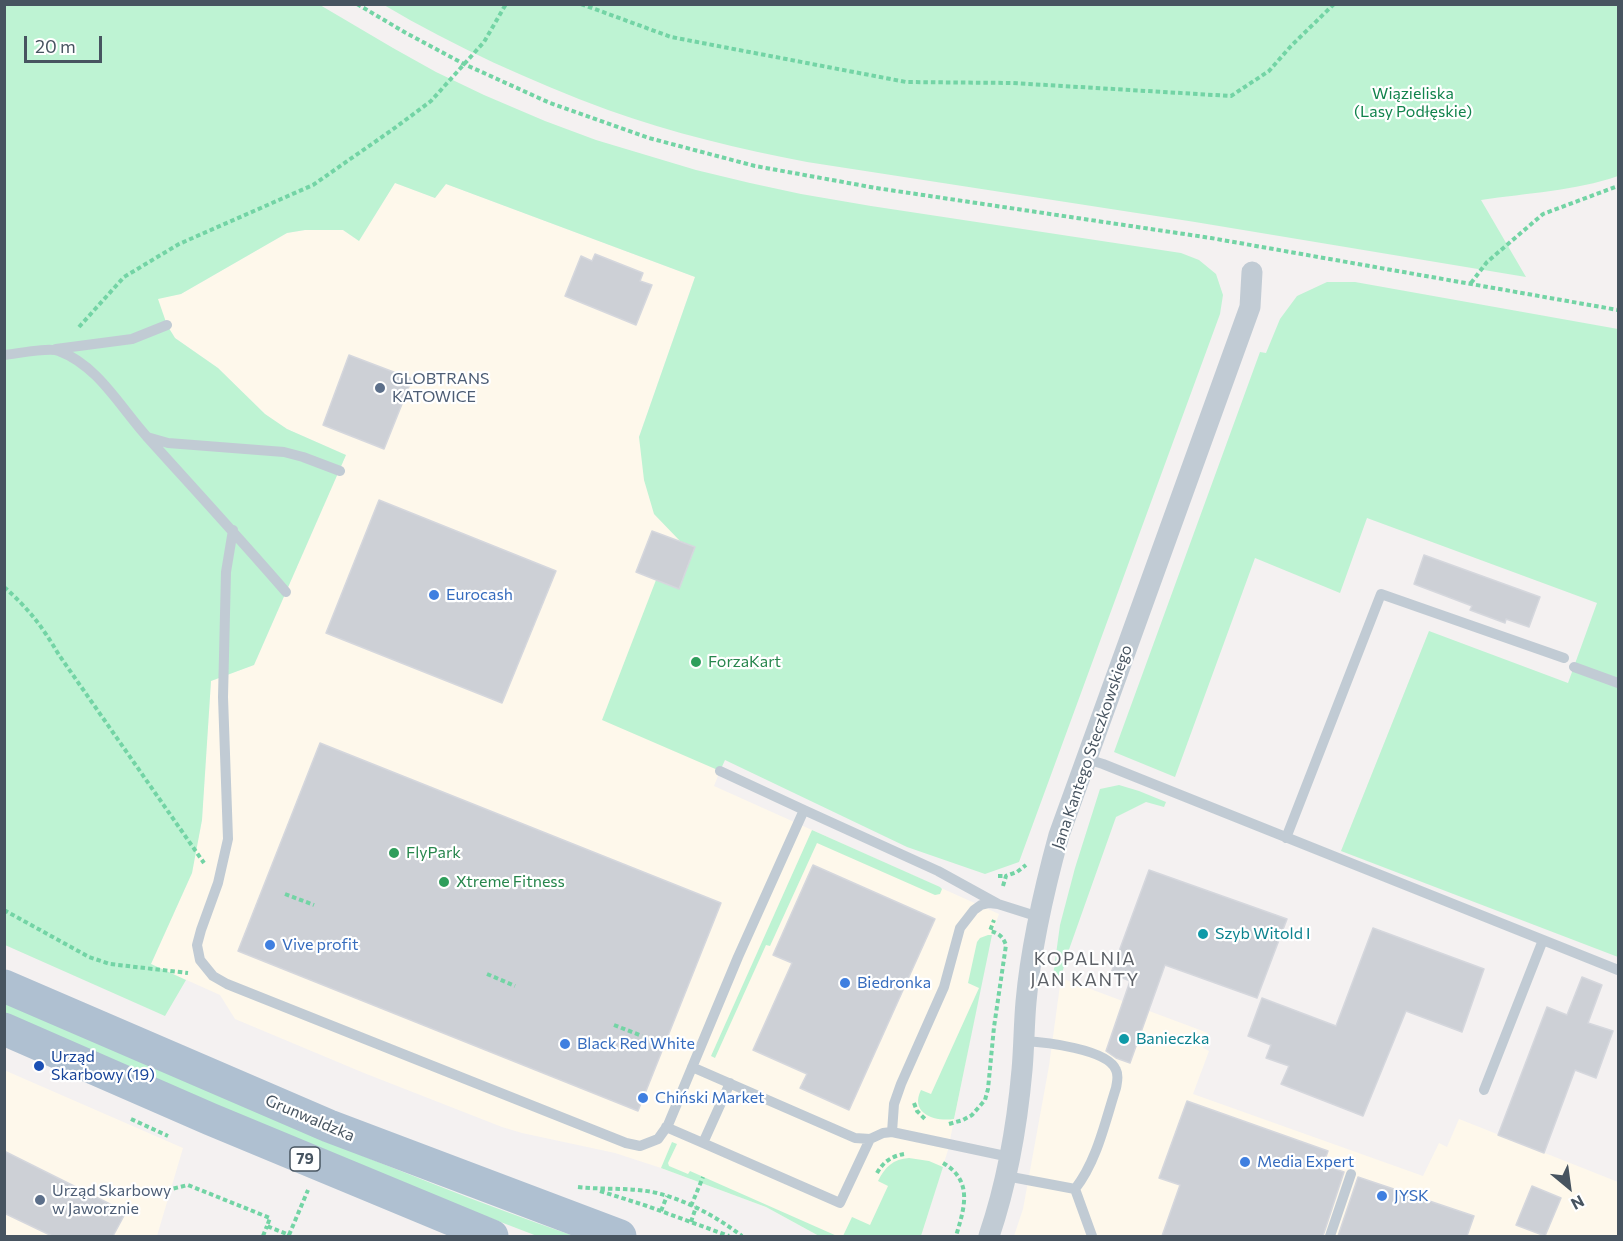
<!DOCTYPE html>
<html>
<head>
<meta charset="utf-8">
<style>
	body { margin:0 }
	#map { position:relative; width:1623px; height:1241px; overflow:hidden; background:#f4f1f1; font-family:Commissioner,sans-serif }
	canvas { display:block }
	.frame { position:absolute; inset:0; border:6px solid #475460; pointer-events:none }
	.north { position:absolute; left:1539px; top:1157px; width:60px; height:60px; -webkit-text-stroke:4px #fff; paint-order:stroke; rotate:151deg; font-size:16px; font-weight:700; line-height:24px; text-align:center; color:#475460 }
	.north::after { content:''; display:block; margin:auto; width:21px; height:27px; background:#475460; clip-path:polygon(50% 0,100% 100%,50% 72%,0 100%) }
	.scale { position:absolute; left:24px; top:36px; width:78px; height:27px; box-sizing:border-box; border:3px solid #475460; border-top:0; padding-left:8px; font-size:18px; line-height:21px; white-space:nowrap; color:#475460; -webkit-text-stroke:4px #fff; paint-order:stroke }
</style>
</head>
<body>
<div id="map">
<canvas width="1623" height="1241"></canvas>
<div class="frame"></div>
<div class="north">N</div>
<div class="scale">20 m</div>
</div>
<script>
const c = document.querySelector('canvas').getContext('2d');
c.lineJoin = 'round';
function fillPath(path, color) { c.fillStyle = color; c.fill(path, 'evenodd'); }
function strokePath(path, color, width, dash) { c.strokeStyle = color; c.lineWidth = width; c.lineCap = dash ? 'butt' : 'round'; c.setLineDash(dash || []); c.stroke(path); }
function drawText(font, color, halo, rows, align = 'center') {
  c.font = font + ' Commissioner,sans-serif'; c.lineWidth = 4.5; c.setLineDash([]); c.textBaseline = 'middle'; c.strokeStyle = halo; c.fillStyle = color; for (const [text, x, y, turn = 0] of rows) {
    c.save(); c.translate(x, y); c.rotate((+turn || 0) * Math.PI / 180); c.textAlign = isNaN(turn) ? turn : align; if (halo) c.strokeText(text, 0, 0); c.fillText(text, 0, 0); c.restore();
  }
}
fillPath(new Path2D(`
	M395 183 435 198 446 184 695 277 639 437 695 547 679 589 656 581 648 603 720 771 714 786 999 914 990 939 948 1150 921 1236H819L766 1207 661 1168 615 1153 522 1133 502 1127 364 1073 235 1019 220 995 151 964 192 873 202 820 211 681 254 665 346 455 287 429 265 414 218 368 175 338 167 325 157 298 181 294 287 233 305 230H343L359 241Z
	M1061 978 1208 1033 1203 1048 1209 1051 1193 1094 1423 1176 1439 1143 1447 1147 1459 1119 1618 1182V1236H1014L1023 1209 1049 1066Z
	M4 1070 183 1148 157 1236H5Z`), '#fef8eb');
fillPath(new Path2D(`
	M4 5H320L393 48 436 72 484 95 545 121 596 140 696 170 750 183 801 194 871 206 1181 253 1199 260 1216 274 1223 295 1220 314 1019 862 985 874 907 847 725 760 720 771 602 720 656 580 679 588 694 547 680 541 654 514 644 480 639 437 695 277 446 184 435 198 395 183 359 241 343 230H305L287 233 181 294 158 299 167 325 175 338 218 368 265 414 287 429 346 455 254 665 211 681 202 820 192 873 151 964 186 980 165 1016 5 945Z
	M384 5H1618V176C1575 191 1527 193 1481 200L1526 277 1195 222 807 162C740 149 672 133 608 110 530 81 455 47 384 5Z
	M1327 282H1355L1618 329V957L1341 851 1429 631 1568 683 1597 603 1367 518 1340 593 1255 558 1175 777 1114 752 1260 352 1266 353 1280 319 1297 296Z
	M1119 785 1139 791 1166 802 1164 807 1146 802 1116 817 1066 958 1061 978 1053 976 1060 925 1075 868 1100 789Z
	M812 830 940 887 942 889 940 894 935 895 817 843 770 946 766 945 715 1058 711 1056Z
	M988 935H992L954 1119C936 1122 909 1114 921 1090L931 1094 979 988 968 983 977 942 980 938Z
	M4 1002C193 1083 380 1169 574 1236H537L355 1166 5 1014Z
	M672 1142 677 1144 668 1163 669 1166 688 1174 690 1171 837 1236H819L766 1207 661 1168Z
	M909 1158 929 1161 943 1167 921 1236H843L852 1217 870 1225 888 1186 878 1181C885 1167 893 1159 909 1158Z`), '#bef3d3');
const building = new Path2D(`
	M595 254 643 273 640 281 652 285 636 325 565 296 581 256 592 261Z
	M349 355 412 379 384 449 323 425Z
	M379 500 556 571 502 703 326 633Z
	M652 531 695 547 679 589 636 572Z
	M1424 555 1540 597 1529 627 1506 619 1505 623 1470 610 1472 606 1414 584Z
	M320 743 721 903 638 1111 238 951Z
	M813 865 935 919 849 1110 800 1088 807 1074 753 1050 792 963 773 955Z
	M1149 870 1287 919 1257 998 1165 965 1130 1063 1116 1058 1106 1051 1130 981 1111 973Z
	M1373 928 1484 969 1462 1032 1406 1011 1363 1116 1281 1084 1289 1066 1266 1058 1271 1045 1248 1036 1262 998 1336 1026Z
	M1582 977 1602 985 1588 1023 1613 1031 1596 1078 1575 1070 1544 1153 1498 1135 1547 1007 1567 1015Z
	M1187 1101 1328 1151 1323 1165 1344 1172 1323 1236H1162L1180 1185 1159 1178Z
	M4 1151 126 1212 113 1236H52L4 1213Z
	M1358 1177 1474 1216 1467 1236H1338Z
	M1532 1186 1561 1198 1545 1236 1516 1225Z`);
fillPath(building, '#cdd0d6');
strokePath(building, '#d5d7dd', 1.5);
strokePath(new Path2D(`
	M357 4 406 33 464 64 550 103 649 138 755 166 876 188 1211 238 1618 310
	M581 4 671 37 906 82 1012 83 1231 96 1269 71 1291 46 1334 4
	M1471 283 1487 262 1543 214 1618 186
	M79 327 124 277 179 244 313 185 392 130 431 101 484 42 506 4
	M4 587C29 609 42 626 59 655L204 863
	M998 876H1006
	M1003 886 1006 876 1017 872 1026 865
	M285 894 314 905
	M4 910 89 957 110 964 188 973
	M487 974 515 986
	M614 1025 642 1036
	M914 1103 917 1111 925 1119
	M131 1119 168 1136
	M949 1124 963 1120 972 1115 985 1100 988 1089 994 1027 1006 945C1003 937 999 933 990 931L994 920
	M943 1163C974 1181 964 1209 956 1236
	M877 1173C883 1162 892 1156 904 1154
	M578 1187C604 1190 631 1187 657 1193 688 1201 717 1217 742 1236
	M600 1191 647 1206 729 1236
	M159 1192 188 1185 270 1218 267 1226 289 1235 288 1236
	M691 1206 703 1177
	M661 1211 667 1196
	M691 1222 696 1207
	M289 1235 308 1190
	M263 1236 267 1226`), '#73d4a5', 4, [4.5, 3]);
strokePath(new Path2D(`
	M56 349 132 339 167 325
	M4 355C16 354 49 347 59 351 99 366 121 409 149 439 195 490 241 540 286 592
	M147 437 168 443 284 452 303 457 340 471
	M233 530 226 572 223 697 228 839 218 883 201 930 197 945 200 960 213 976 227 984 626 1143 640 1146 658 1139 668 1125 738 957 804 810 938 871 998 904
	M1574 667 1618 683
	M1087 759 1103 764 1618 970
	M720 771 804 810
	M1286 838 1381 594 1564 658
	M1024 1041C1044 1042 1108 1049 1116 1070 1119 1076 1117 1082 1116 1088 1105 1122 1097 1161 1075 1189
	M692 1067 855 1138 870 1139 883 1133 892 1132 1010 1157
	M730 1083 703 1143 840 1203 870 1139
	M1484 1090 1543 940
	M666 1127 703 1143
	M892 1132 894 1104 901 1084 944 987 960 928 974 910 981 905 989 903 998 904 1039 917
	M1006 1176 1075 1189
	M1075 1189 1092 1236
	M1330 1236 1351 1174`), '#c1cbd4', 10);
strokePath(new Path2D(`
	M989 1236C1007 1183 1017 1126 1022 1070 1024 1048 1024 1024 1026 1002 1031 945 1044 890 1059 835L1250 307 1252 272`), '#c1cbd4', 21);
strokePath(new Path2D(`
	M4 986 329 1126 620 1236
	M4 1029 210 1119 492 1236`), '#afc0d1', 33);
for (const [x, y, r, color] of [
	[380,388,6,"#5c6f8a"],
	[434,595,6,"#3f7fe0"],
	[696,662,6,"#2e9e5b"],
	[394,853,6,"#2e9e5b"],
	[444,882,6,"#2e9e5b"],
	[1203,934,6,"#0f9aa8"],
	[270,945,6,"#3f7fe0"],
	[845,983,6,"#3f7fe0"],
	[1124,1039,6,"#0f9aa8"],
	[565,1044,6,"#3f7fe0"],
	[39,1066,6,"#1a4fb4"],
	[643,1098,6,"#3f7fe0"],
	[1245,1162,6,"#3f7fe0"],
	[1382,1196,6,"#3f7fe0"],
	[40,1200,6,"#5c6f8a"]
]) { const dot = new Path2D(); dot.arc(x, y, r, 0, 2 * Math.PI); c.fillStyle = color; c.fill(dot); strokePath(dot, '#fff', 2); }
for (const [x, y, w] of [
	[305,1159,30]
]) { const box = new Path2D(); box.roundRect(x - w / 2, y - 12, w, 24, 4.5); c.fillStyle = '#fff'; c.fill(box); strokePath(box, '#475460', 1.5); }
drawText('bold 15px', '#475460', null, [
	["79",305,1159]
]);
drawText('16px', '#11834c', '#fff', [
	["Wiązieliska",1413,94],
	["(Lasy Podłęskie)",1413,112]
]);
drawText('16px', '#4e5e75', '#fff', [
	["GLOBTRANS",392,379],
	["KATOWICE",392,397],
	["Urząd Skarbowy",52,1191],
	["w Jaworznie",52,1209]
], 'left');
drawText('16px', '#366cbe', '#fff', [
	["Eurocash",446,595],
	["Vive profit",282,945],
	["Biedronka",857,983],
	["Black Red White",577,1044],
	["Chiński Market",655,1098],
	["Media Expert",1257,1162],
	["JYSK",1394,1196]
], 'left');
drawText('16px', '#27864d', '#fff', [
	["ForzaKart",708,662],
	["FlyPark",406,853],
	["Xtreme Fitness",456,882]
], 'left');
drawText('16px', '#475460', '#fff', [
	["Jana Kantego Steczkowskiego",1092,747,-71],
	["Grunwaldzka",310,1118,23]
]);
drawText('16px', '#0d838f', '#fff', [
	["Szyb Witold I",1215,934],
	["Banieczka",1136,1039]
], 'left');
drawText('16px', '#164399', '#fff', [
	["Urząd",51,1057],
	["Skarbowy (19)",51,1075]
], 'left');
c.letterSpacing = '1.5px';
drawText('18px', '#5d6167', '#fff', [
	["KOPALNIA",1085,959],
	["JAN KANTY",1085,980]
]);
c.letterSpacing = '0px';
</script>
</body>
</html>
